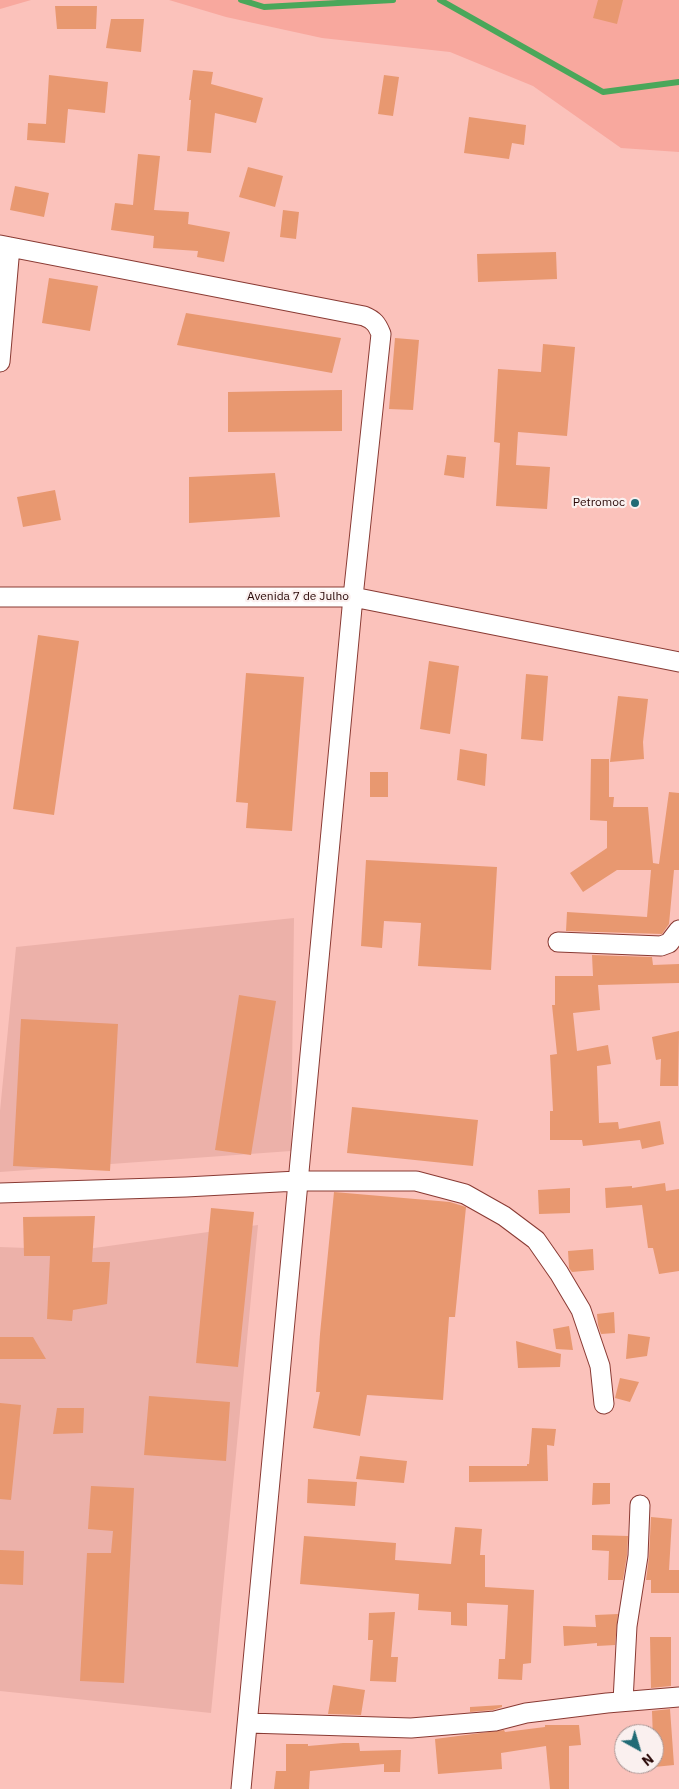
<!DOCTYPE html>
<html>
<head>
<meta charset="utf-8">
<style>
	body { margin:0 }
	#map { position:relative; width:679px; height:1789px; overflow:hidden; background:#fbc2bb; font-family:"IBM Plex Sans",sans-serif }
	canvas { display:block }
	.north { position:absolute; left:614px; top:1724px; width:50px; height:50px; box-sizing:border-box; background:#faf0ef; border:1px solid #a69392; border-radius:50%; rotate:141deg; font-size:14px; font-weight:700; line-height:20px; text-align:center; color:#280706 }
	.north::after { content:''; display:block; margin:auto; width:18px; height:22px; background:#216b75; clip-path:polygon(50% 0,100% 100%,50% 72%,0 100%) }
</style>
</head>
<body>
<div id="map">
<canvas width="679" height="1789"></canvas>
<div class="north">N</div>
</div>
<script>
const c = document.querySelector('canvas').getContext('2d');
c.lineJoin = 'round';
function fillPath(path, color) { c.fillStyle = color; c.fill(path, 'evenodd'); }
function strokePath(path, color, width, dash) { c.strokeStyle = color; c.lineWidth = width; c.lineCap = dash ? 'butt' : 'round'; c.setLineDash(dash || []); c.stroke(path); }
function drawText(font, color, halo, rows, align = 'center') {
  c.font = font + ' "IBM Plex Sans",sans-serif'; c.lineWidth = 4.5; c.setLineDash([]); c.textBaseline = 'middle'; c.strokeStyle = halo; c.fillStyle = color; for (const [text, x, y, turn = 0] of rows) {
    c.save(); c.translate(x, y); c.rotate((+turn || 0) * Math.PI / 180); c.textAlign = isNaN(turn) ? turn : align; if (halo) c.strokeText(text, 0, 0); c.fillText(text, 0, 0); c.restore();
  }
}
fillPath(new Path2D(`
	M294 918 291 1151 0 1172V1111L16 947Z
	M258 1225 211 1713 0 1691V1247L80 1250Z`), '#ecb1a9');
fillPath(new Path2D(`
	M0 0H31L0 9Z
	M169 0H679V152L621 148 533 86 450 52 322 38 226 17Z`), '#f8a89e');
strokePath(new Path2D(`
	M241 0 264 7 393 0
	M440 0 603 92 679 82`), '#4aa75a', 6);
fillPath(new Path2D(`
	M598 0H623L617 24 593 18Z
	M55 6H97L96 29H57Z
	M111 19H144L141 52 106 48Z
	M193 70 213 72 211 84 263 98 256 123 215 113 211 153 187 151 191 100H189Z
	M49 75 108 82 105 113 68 109 65 143 27 140 28 123 46 124Z
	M384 75 399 77 393 116 378 114Z
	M469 117 526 125 524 145 512 143 509 159 464 153Z
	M138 154 160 156 154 210 189 212 188 224 230 232 224 262 197 257 198 251 153 248 154 236 111 230 115 203 133 205Z
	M248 167 283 176 275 207 239 197Z
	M15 186 49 193 44 217 10 210Z
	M283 210 299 212 296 239 280 237Z
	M556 252 557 279 478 282 477 254Z
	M49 278 98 286 90 331 42 323Z
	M186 313 341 338 332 373 177 345Z
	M395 338 419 340 413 410 389 409Z
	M543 344 575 347 567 436 518 432 516 465 550 467 547 509 496 506 500 443 494 442 498 369 541 372Z
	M342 390V431L228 432V392Z
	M447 455 466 457 464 478 444 475Z
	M275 473 280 517 189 523V477Z
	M55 490 61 520 23 527 17 497Z
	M38 635 79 641 54 815 13 809Z
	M429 661 459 666 450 734 420 729Z
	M246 673 304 677 292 831 246 828 248 803 236 802Z
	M526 674 548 676 543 741 521 739Z
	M618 696 648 699 643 742 644 759 610 762Z
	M460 749 487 754 485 786 457 780Z
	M591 759H609V797H614L613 807H648L653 863 659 864 669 792 679 793V870H674L669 924 662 934 566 931 567 912 647 917 651 870H617L583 892 570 873 607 848V821L590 820Z
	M370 772H388V797H370Z
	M366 860 497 867 491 970 418 966 421 923 384 921 382 948 361 946Z
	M592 955 652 957 653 965 679 964V983L598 985 600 1010 573 1013 577 1051 608 1045 611 1064 597 1066 599 1123 618 1122 619 1129 660 1121 664 1144 642 1149 640 1140 583 1146 582 1140H550V1111H553L550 1055 557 1054 552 1005H555V976H593Z
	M239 995 276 1001 251 1155 215 1150Z
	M21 1019 118 1024 110 1171 13 1166Z
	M679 1031 678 1086H660L661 1059 656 1060 652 1037Z
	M352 1107 478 1120 473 1166 347 1153Z
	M665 1183 666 1191 679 1189V1271L659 1274 653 1248H648L642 1205 606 1208 605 1188 632 1186V1188Z
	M570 1188V1213L539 1214 538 1190Z
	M334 1192 450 1202 466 1207 455 1317H449L443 1400 367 1395 360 1436 313 1428 320 1392H316L320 1334Z
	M211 1208 254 1212 238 1367 196 1363Z
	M95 1216 92 1262H110L107 1304 73 1310 72 1321 47 1319 50 1256H24L23 1217Z
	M593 1249 594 1270 572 1272 569 1268 568 1251Z
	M614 1312 615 1333 601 1334 598 1325 597 1314Z
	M569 1326 573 1350 556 1349 553 1329Z
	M628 1334 650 1337 647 1356 626 1359Z
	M0 1337H33L46 1359H0Z
	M516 1341 561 1354 560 1367 518 1368Z
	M620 1378 639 1382 630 1402 615 1398Z
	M149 1396 230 1402 226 1461 144 1455Z
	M0 1403 21 1405 11 1500 0 1499Z
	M57 1408H84L83 1433 53 1434Z
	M532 1428 556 1429 554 1446 547 1445 548 1481 469 1482V1466H527V1464H529Z
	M360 1456 407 1461 404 1483 356 1479Z
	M308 1479 357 1482 355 1506 307 1503Z
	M593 1483H610V1504L592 1505Z
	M91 1486 134 1488 124 1683 80 1681 87 1553H111L113 1531 88 1529Z
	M651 1517 672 1519 669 1570H679V1593H651V1580H646L649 1557Z
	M455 1527 482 1529 480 1555H485V1587L534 1590 531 1663 523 1664 522 1680 498 1679 499 1659H505L508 1605 467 1603V1626L451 1625V1612L418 1610 419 1594 300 1584 304 1536 396 1543 395 1560 451 1564Z
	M592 1535 628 1536 627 1555 623 1580H608L609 1551 592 1550Z
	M0 1550 24 1551 23 1585 0 1584Z
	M395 1612 391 1657H398L396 1682 370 1681 373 1640H368L369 1613Z
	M618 1614 615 1645 597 1646V1643L564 1646 563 1626 596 1627 595 1615Z
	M650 1637H671V1686L651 1688Z
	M333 1685 365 1690 361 1715 328 1714Z
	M502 1705V1707L493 1710 470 1712V1707Z
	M670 1709 674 1765 654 1767 652 1711Z
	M545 1725H579L581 1745 569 1746V1789H550L546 1746 501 1753 502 1769 438 1774 435 1739 504 1730 505 1732 545 1727Z
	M343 1743H359L360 1751 401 1750 400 1772H384V1764L310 1771 309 1789H274L276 1771H286V1744H308V1746Z`), '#e89870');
const minor = new Path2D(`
	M0 245 364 316C374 320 377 324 381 334L353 597 241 1789
	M0 362 10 247
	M0 597H353L679 662
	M558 942 661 946 669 943 679 930
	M0 1193 186 1187 297 1181H416L465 1194 504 1216 536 1240 559 1273 581 1310 600 1366 604 1404
	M623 1701 627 1626 638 1556 640 1505
	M248 1723 411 1728 495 1721 526 1713 607 1703 679 1697`);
strokePath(minor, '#893a33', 21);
strokePath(minor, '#fff', 19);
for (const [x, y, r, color] of [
	[635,503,5,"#216b75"]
]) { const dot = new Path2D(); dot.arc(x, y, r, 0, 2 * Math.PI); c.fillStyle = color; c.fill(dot); strokePath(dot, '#faf0ef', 2); }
drawText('12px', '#280706', '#faf0ef', [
	["Petromoc",625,503]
], 'right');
drawText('12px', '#280706', '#faf0ef', [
	["Avenida 7 de Julho",298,597]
]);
</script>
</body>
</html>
